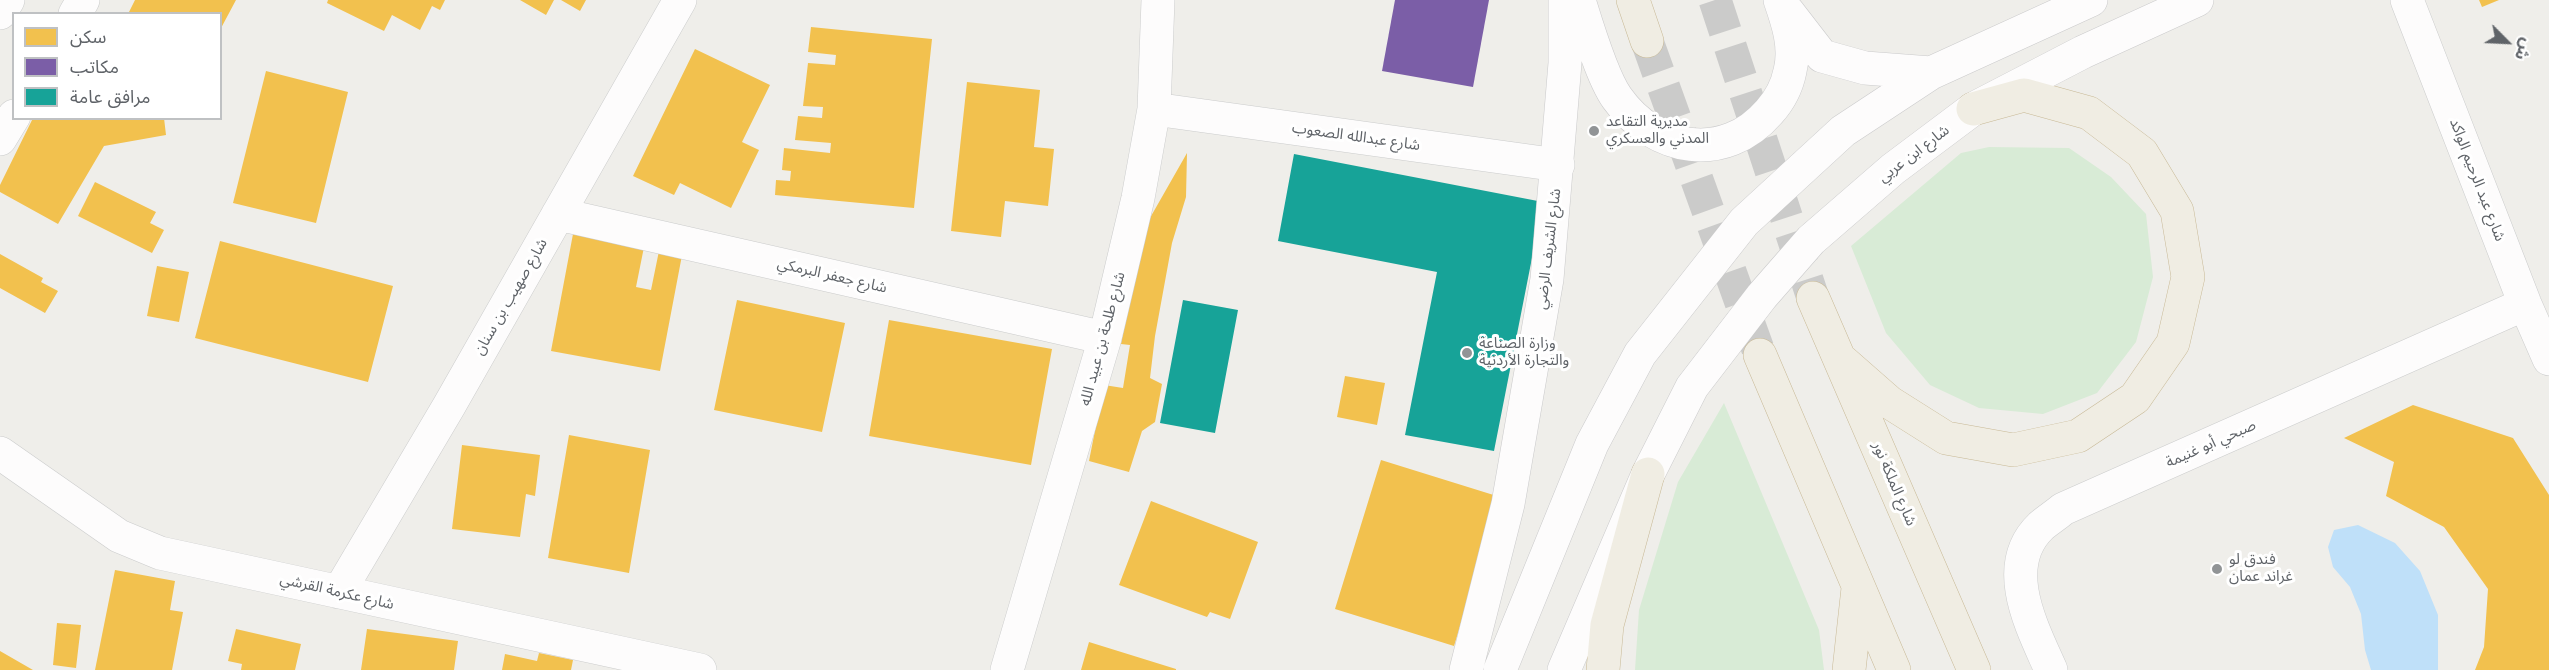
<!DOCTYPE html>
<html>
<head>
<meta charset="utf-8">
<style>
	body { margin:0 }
	#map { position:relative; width:2549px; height:670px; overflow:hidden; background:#efeeea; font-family:Arial,"Noto Sans Arabic",sans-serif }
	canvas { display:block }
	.legend { position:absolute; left:12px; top:12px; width:210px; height:108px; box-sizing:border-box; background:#fff; border:2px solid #bfc1c3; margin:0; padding:8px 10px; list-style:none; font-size:18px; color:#5f6368 }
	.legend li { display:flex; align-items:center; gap:12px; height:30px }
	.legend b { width:30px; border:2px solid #bfc1c3 }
	.north { position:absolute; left:2477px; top:12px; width:60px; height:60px; -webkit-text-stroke:4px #fff; paint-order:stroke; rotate:114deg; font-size:16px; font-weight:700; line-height:24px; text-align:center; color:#5f6368 }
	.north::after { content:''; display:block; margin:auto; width:21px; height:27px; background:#5f6368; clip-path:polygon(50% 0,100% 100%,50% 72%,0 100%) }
</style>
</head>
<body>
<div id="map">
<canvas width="2549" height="670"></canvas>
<ul class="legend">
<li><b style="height:16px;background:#f2c14e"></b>سكن</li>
<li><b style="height:16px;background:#7b5ea7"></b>مكاتب</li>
<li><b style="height:16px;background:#17a398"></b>مرافق عامة</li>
</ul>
<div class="north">ش</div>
</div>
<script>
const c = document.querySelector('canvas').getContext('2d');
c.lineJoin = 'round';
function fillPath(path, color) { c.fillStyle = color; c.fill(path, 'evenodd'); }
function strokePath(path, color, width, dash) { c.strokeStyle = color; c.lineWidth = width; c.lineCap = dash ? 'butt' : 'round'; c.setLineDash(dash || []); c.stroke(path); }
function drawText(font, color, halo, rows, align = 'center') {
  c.font = font + ' Arial,"Noto Sans Arabic",sans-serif'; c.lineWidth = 6; c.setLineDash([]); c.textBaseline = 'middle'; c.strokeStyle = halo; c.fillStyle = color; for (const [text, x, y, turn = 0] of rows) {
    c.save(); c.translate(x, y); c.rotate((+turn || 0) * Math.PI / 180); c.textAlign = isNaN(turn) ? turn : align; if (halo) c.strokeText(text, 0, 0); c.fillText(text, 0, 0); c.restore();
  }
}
fillPath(new Path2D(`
	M1989 147 2069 148 2111 177 2146 214 2153 277 2136 342 2097 393 2043 414 1979 408 1930 385 1886 333 1851 246 1961 153Z
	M1724 403 1819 630 1824 670H1635L1639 610 1678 482Z`), '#d8ebd6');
fillPath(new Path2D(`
	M2358 525 2395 543 2420 571 2438 615V670H2371L2365 650 2361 614 2350 587 2333 567 2328 547 2334 530Z`), '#bfe0f9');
fillPath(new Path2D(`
	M135 0H236L220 30V14H128Z
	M328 0H445L440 10 432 6 420 30 392 15 384 31 327 3Z
	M520 0H554L546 15Z
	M561 0H586L580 11Z
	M2479 0H2499L2482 7Z
	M811 27 932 39 914 208 775 195 776 180 790 181 791 171 782 170 784 148 830 153 831 143 795 140 798 116 822 118 823 107 803 106 808 63 835 65 836 55 808 52Z
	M695 49 770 85 742 142 759 150 731 208 680 183 674 195 633 176Z
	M266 71 348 92 316 223 233 203Z
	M967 82 1040 90 1034 147 1054 149 1048 206 1005 201 1001 237 951 231Z
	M33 118H164L166 135 104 146 58 224 0 192V185Z
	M1187 153 1186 197 1172 243 1155 336 1150 378 1162 384 1155 422 1142 431 1129 472 1089 461 1104 385 1123 388 1130 345 1121 344 1138 239Z
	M95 182 156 212 150 223 164 230 152 253 78 216Z
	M573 234 644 247 636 287 651 290 660 246 683 250 660 371 551 351Z
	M220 241 393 286 368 382 195 338Z
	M0 254 43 278 41 282 58 291 45 313 0 288Z
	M157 266 189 272 179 322 147 316Z
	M737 300 845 323 822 432 714 410Z
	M889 320 1052 349 1031 465 869 436Z
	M1345 376 1385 383 1377 425 1337 417Z
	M2413 405 2513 438 2549 495V670H2475L2484 647 2488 589 2444 527 2386 496 2394 462 2344 438Z
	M569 435 650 450 629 573 548 558Z
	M462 445 540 455 535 496 526 494 520 537 452 529Z
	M1381 460 1500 497 1454 646 1335 609Z
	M1151 501 1258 542 1230 619 1210 612 1207 617 1119 585Z
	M115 570 175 581 170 610 183 612 172 670H95Z
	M57 623 81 625 76 668 53 665Z
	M236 629 301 644 295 670H241L242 664 228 661Z
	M367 629 458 641 454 670H361Z
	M1089 642 1176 669V670H1081Z
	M0 651 33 670H0Z
	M539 653 573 660 571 670H502L505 654 537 661Z`), '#f2c14e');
fillPath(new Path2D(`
	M1395 0H1489L1473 87 1382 71Z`), '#7b5ea7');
fillPath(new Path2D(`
	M1294 154 1543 202 1494 451 1405 435 1437 272 1278 241Z
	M1183 300 1238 310 1215 433 1160 423Z`), '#17a398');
strokePath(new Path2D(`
	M1715 0 1813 298
	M1647 41 1760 355`), '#cbcbca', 33, [33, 16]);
const street = new Path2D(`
	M2407 0 2525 304 2549 359
	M0 13 8 0
	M75 14 83 0
	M1154 109 1558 165
	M0 139 14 116
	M558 214 1105 338
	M0 453 119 536 160 553 700 670
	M339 592 449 406 680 0
	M1007 670 1105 338 1138 198 1154 109 1158 0
	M2051 670C2032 627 1999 566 2041 526 2048 520 2056 515 2063 509L2525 304`);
const secondary = new Path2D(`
	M1579 0C1587 26 1602 77 1617 98 1655 152 1725 163 1769 112 1779 101 1787 86 1790 71 1796 47 1788 23 1780 0
	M1788 12 1822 56 1865 68 1931 73
	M1466 670 1508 504 1547 279 1565 63V0
	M1500 670 1592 444 1640 354 1744 222 1843 131 1931 73 2091 0
	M1564 670 1648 474 1692 387 1762 296 1811 240 1893 169 1973 109 2083 52 2197 0`);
const highway = new Path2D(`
	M1633 0 1647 41
	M1813 298 1974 670
	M1760 355 1894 670
	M1840 359 1889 402 1946 438 2013 450 2078 436 2135 398 2173 343 2188 277 2177 211 2142 153 2089 113 2024 95 1973 109
	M1603 670 1607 625 1648 474
	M1849 670 1858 588`);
strokePath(street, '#cbcccc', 34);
strokePath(secondary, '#cacacb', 34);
strokePath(highway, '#c8b996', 34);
strokePath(street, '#fdfcfc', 33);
strokePath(secondary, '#fdfcfc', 33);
strokePath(highway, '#f0ede3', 33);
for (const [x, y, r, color] of [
	[1594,131,6,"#919496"],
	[1467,353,6,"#919496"],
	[2217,569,6,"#919496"]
]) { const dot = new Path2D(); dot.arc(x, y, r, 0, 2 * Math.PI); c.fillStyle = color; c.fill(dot); strokePath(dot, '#fff', 2); }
drawText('15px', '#5f6368', '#fff', [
	["مديرية التقاعد",1606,122],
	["المدني والعسكري",1606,139],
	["وزارة الصناعة",1479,344],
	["والتجارة الأردنية",1479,361],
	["فندق لو",2229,560],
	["غراند عمان",2229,577]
], 'left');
drawText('15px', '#5f6368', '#fff', [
	["شارع عبدالله الصعوب",1356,137,8],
	["شارع ابن عربي",1914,154,-37],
	["شارع عبد الرحيم الواكد",2477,180,69],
	["شارع الشريف الرضي",1549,249,-83],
	["شارع جعفر البرمكي",832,276,13],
	["شارع صهيب بن سنان",511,297,-60],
	["شارع طلحة بن عبيد الله",1103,339,-75],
	["صبحي أبو غنيمة",2211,444,-24],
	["شارع الملكة نور",1894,484,67],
	["شارع عكرمة القرشي",337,592,13]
]);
</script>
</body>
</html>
